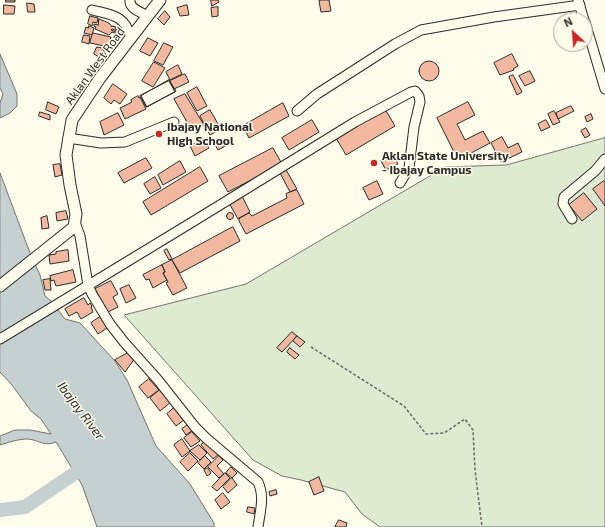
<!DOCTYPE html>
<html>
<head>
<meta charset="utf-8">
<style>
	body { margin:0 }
	#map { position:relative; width:605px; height:527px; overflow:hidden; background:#fdfbea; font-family:"Exo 2",sans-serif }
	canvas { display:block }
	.north { position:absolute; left:553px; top:12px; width:40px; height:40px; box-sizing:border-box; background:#fdfbea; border:1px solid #a9a89e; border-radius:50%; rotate:334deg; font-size:11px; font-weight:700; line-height:16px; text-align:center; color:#2b2b2b }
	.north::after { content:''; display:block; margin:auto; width:14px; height:18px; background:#c62828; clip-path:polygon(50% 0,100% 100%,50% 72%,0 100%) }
</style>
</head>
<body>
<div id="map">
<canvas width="605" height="527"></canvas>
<div class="north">N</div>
</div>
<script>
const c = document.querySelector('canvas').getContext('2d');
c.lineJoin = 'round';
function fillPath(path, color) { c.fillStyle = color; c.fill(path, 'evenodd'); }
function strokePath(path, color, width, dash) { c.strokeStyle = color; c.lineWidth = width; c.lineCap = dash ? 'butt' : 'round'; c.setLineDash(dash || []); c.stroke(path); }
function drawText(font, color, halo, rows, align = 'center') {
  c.font = font + ' "Exo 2",sans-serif'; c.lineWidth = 3; c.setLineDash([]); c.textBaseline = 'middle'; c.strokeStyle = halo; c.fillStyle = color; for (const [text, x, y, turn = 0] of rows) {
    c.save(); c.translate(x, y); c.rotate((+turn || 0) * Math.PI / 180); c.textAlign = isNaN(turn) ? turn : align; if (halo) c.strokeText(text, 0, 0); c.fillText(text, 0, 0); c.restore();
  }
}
const green = new Path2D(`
	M605 138V527H380L362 514 345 492 301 480 282 476 253 460 124 315 246 284 445 167 506 165Z`);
fillPath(green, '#deebd1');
strokePath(green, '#74746e', 1);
const water = new Path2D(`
	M0 54 17 94V106L10 113 0 118V103L3 94 0 88Z
	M0 173 30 253 40 275 45 296 51 301 65 319 80 323 115 361 127 380 156 446 190 484 214 523V527H97L82 485 56 442C44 447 39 440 28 439 18 439 10 442 0 445V436L15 430H30L51 434 41 419 31 411 12 385 0 372Z`);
fillPath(water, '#c7d0d0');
strokePath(water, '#74746e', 1);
strokePath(new Path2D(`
	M0 510 25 507 90 463`), '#c7d0d0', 14);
const building = new Path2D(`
	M6 0H15V2H6Z
	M211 0H218L219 2 212 6Z
	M322 0H329L331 11 321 12 319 1Z
	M27 3 34 4 35 12H28Z
	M4 5 15 6 14 14H4Z
	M187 5 189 15 180 16 177 8Z
	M218 7V16L212 17 211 8Z
	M165 11 170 17 164 25 158 19Z
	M90 16 98 18 97 23 93 22 92 26 88 24Z
	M99 19 109 23 112 27V26L116 27 115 29 119 30 120 29H124L123 33 112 29 111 30 121 34 120 35 112 32 109 35 95 29 96 27 94 26V24L98 25Z
	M89 26 94 28 92 35 84 33 86 27 88 28Z
	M93 33 111 37 109 47 90 43Z
	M84 35 90 36 89 44 82 42Z
	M148 38 158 43 150 56 140 51Z
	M164 43 173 47 163 65 154 61Z
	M97 47 102 48 106 55 102 59 94 54Z
	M512 54 518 66 513 69 514 70 500 75 494 63Z
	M419 71a10 10 0 1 1 20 0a10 10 0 1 1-20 0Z
	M154 62 165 68 153 87 142 81Z
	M178 65 182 74 170 80 166 72Z
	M530 71 535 81 525 86 519 76Z
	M185 74 189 82 174 89 170 81Z
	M513 75 522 92 517 95 509 77Z
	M169 80 176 91 147 107 141 96Z
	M169 81 175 92 146 107 140 96Z
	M113 84 127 94 120 104 114 100 111 104 104 98Z
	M197 87 207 106 197 111 187 93Z
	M185 94 204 125 192 131 174 99Z
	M138 96 139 98 140 97 146 109 125 119 120 108 132 102 131 100Z
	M48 102 59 107 56 114 46 110Z
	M468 102 475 115 457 124 465 140 483 131 490 143 458 160 437 118Z
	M283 103 289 116 249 138 243 126Z
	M571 106 574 111 558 119 556 113Z
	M385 109 395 126 346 155 336 138Z
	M210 110 221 129 210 135 200 116Z
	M554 111 560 122 553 125 548 114Z
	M40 112 50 115V120L39 116Z
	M118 113 124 125 104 135 100 122Z
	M591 114 593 119 587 122 585 117Z
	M312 120 319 132 289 150 282 138Z
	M546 120 550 127 541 131 538 124Z
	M586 128 590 135 585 138 581 131Z
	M502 137 508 148 518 143 522 152 501 162 491 143Z
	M204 139 209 148 195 156 190 146Z
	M226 139 229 144 218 150 215 145Z
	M273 148 282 164 228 192 219 176Z
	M392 154 398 164 386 170 381 161Z
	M146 158 152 168 124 183 118 173Z
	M180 161 186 172 163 185 158 175Z
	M60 164 62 175 55 177 53 165Z
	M200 167 208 181 151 215 143 202Z
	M285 168 297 189 290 192 279 171Z
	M155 177 161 188 150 194 144 184Z
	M377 181 383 194 369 200 363 188Z
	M604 181 605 182V206L593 189Z
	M295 190H297L304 204 246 234 239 221V218L249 213 252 216 287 198 286 194Z
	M584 193 597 209 582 221 569 205Z
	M241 194 250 212 238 219 228 201Z
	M66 211 68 219 57 221 56 213Z
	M226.5 216a3.5 3.5 0 1 1 7 0a3.5 3.5 0 1 1-7 0Z
	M47 216 49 228 42 229 41 218Z
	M233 227 240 241 180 273 172 260Z
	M167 249 172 259 169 260 164 251Z
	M68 250 69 261 50 264 49 255 56 254V252Z
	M172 260 187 288 173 295 166 283 168 282 163 273 165 272 162 265Z
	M162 265 165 272 163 273 167 280 153 288 149 279 146 280 143 275Z
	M73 270 76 282 56 286 54 280 51 281 50 276Z
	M50 279 51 290H45L43 280Z
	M111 281 118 294 113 297 118 307 108 312 95 289Z
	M129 285 136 298 126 303 120 289Z
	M84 298 88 305 90 303 92 306 91 307 93 312 81 319 77 312 69 316 65 309Z
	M100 317 107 328 98 334 91 323Z
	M292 332 297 336 282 352 277 348Z
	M297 336 305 342 300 347 293 341Z
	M290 348 299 355 295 359 287 352Z
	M130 352 135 358 125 372 115 360Z
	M149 379 159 390 148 398 139 387Z
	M161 389 171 402 160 411 150 398Z
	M175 407 185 419 176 426 167 414Z
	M189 424 193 430 186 435 182 429Z
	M192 432 200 441 191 447 184 438Z
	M182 439 190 451 182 457 174 445Z
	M206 441 219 454 213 459 201 445Z
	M199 445 207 453 200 460 190 451Z
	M190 453 198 461 188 471 180 462Z
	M205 456 211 462 204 469 198 463Z
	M219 456 223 460 217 466 224 474 219 478 208 467Z
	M231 467 237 473 232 478 226 473Z
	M208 468 211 473 207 476 204 470Z
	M225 473 230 478 217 491 212 487Z
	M319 477 324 491 314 495 309 482Z
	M232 478 237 485 228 493 223 487Z
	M276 490 277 494 270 496 269 492Z
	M223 493 230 502 221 509 215 500Z
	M248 507 255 508 254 514 247 512Z
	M339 520 347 523 346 527H335Z`);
fillPath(building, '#f2b8a0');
strokePath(building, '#2b2b2b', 1);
const minor = new Path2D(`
	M130 0C129 9 141 12 148 16
	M578 0 584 20
	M92 10C112 15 125 15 131 38
	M585 22 605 89
	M297 111 317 94 395 44 421 30 494 17 580 5
	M68 138 101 143 125 142 174 122
	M572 219 563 204 564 197 595 171 605 159
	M75 222 80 236 88 285 92 294 110 324 124 342 158 380 195 427 206 438 258 482C265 497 260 512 258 527
	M0 339 194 221 355 122 411 92 415 91 419 96 420 102 414 127 409 168 400 183`);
const major = new Path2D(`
	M0 286 74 227 76 214 70 185 66 155 72 120 100 78 160 0`);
strokePath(minor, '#2b2b2b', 11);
strokePath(major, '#2b2b2b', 13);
strokePath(new Path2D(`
	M311 347 404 406 426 434 444 433 465 419 473 430 475 470 482 527`), '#6a6964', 1.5, [3, 2]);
strokePath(minor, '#fdfbea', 9);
strokePath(major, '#fdfbea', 11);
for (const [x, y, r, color] of [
	[159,134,4,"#c62828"],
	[374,163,4,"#c62828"]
]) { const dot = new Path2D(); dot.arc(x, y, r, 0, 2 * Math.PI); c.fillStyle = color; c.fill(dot); strokePath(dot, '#fdfbea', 1.5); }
drawText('12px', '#2b2b2b', '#fdfbea', [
	["Aklan West Road",95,66,-54]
]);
drawText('bold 12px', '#2b2b2b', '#fdfbea', [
	["Ibajay National",167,127],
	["High School",167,141],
	["Aklan State University",382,156],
	["- Ibajay Campus",382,170]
], 'left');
drawText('italic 13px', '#2b2b2b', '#fdfbea', [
	["Ibajay River",81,411,53]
]);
</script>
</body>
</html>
